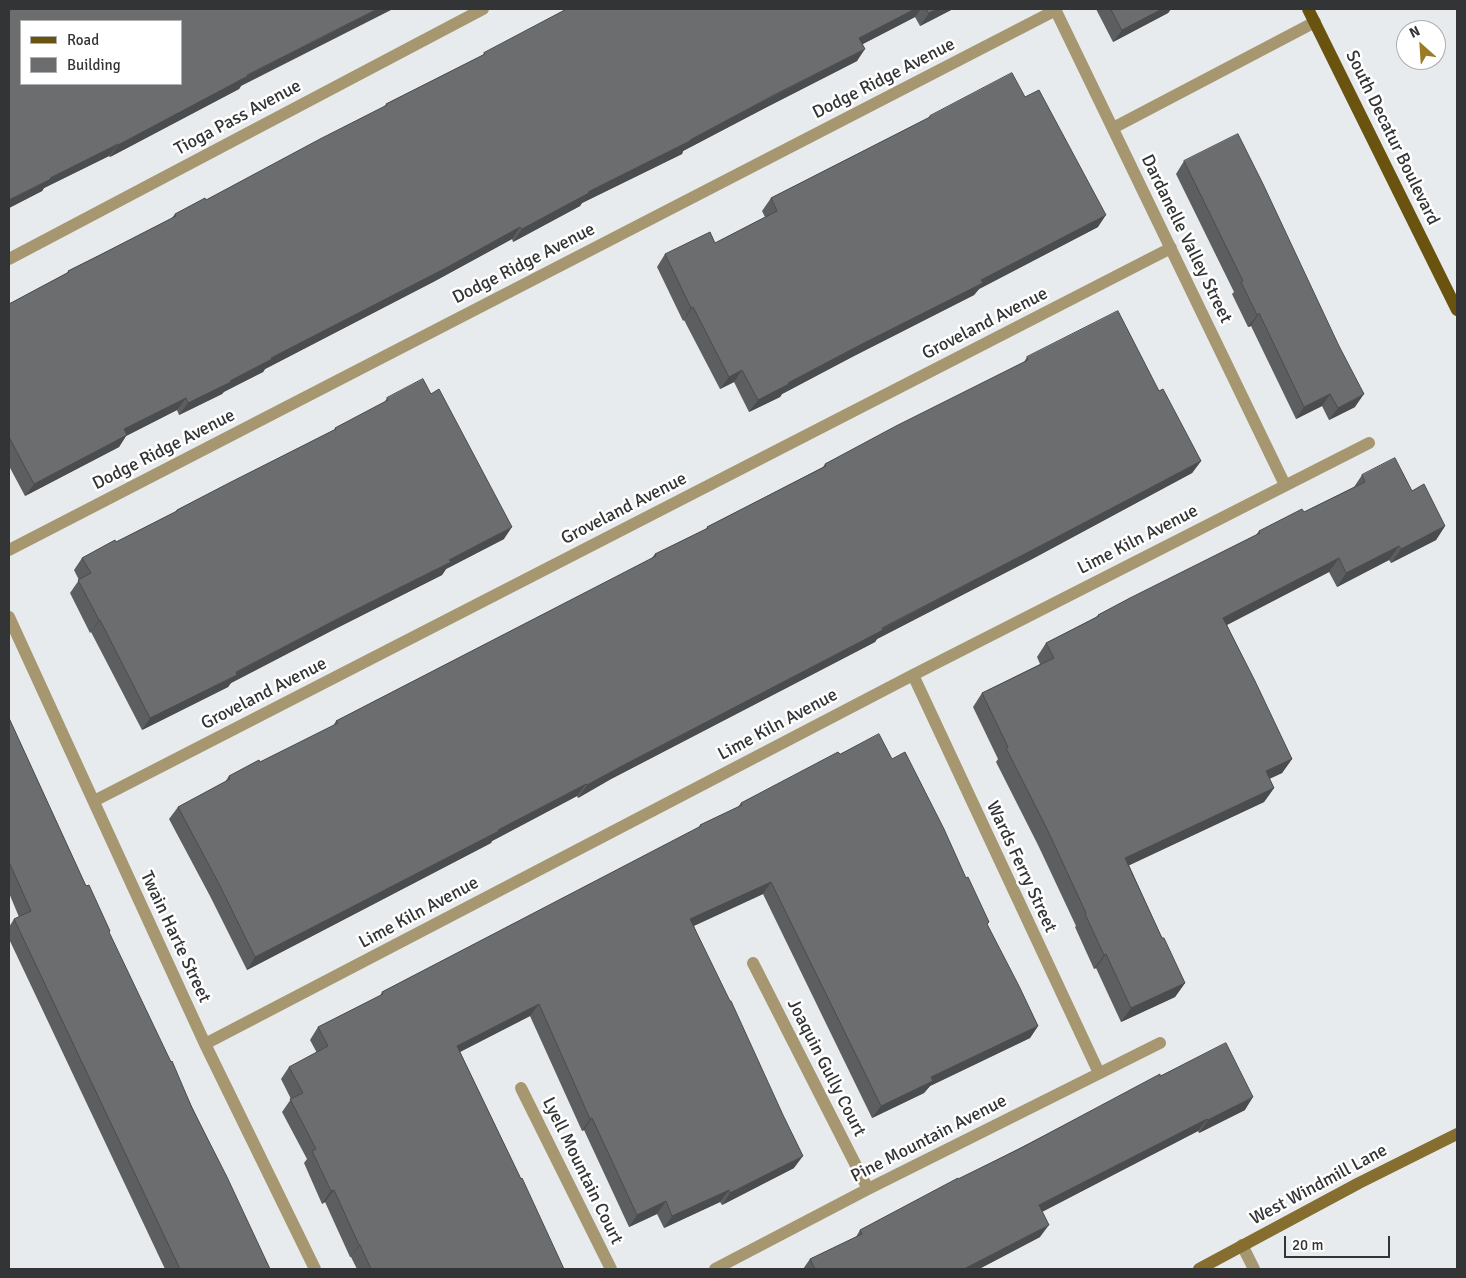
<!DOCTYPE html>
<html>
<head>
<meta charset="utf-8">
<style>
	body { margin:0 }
	#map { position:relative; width:1466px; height:1278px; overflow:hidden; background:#e8ebed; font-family:Signika,sans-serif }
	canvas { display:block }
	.frame { position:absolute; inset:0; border:10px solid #333435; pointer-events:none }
	.legend { position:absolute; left:20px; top:20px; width:162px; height:65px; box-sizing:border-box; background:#fff; border:1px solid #adaeae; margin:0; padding:6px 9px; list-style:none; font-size:15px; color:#333435 }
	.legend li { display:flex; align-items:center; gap:10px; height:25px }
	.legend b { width:25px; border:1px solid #adaeae }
	.north { position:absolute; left:1396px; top:20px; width:50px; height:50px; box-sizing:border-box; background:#fff; border:1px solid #adaeae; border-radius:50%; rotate:334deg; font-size:14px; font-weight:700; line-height:20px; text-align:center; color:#333435 }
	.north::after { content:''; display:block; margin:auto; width:18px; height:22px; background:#9a7c25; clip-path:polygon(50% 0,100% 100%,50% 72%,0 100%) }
	.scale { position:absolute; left:1284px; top:1236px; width:106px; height:22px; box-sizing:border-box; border:2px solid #333435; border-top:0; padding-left:6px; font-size:15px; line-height:18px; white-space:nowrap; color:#333435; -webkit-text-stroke:4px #fff; paint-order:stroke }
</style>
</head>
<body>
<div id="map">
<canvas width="1466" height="1278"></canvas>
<div class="frame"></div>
<ul class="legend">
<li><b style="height:6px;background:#69530f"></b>Road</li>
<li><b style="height:14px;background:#6b6d6f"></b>Building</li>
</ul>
<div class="north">N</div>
<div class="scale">20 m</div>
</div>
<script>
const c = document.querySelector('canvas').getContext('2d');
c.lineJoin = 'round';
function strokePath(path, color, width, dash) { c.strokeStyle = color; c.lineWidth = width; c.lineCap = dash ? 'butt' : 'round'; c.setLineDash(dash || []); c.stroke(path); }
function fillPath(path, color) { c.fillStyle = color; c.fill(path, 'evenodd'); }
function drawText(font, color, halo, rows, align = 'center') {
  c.font = font + ' Signika,sans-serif'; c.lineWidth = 5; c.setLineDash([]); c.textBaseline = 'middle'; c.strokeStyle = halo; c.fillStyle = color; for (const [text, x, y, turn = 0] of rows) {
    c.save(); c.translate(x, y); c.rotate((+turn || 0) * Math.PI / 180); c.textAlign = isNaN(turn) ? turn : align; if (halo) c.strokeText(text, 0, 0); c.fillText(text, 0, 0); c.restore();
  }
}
strokePath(new Path2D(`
	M1055 9 1285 485
	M1113 128 1315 22
	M9 259 483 9
	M9 550 1056 10
	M9 617 205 1044 315 1269
	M913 675 1099 1073
	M94 801 1171 248
	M753 963 868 1189
	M205 1044 913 675 1369 443
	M521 1088 611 1269
	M1242 1245 1254 1269
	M715 1269 868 1189 1160 1043`), '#a69770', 12);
strokePath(new Path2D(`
	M1199 1269 1359 1183 1457 1134`), '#856e30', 12);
strokePath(new Path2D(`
	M1308 9 1457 310`), '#69530f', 12);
fillPath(new Path2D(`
	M9 9 241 86 239 89 110 157 109 156 44 188 42 191 9 208Z
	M567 9H953L920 26 915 17 863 44 857 61 765 108 683 151 682 154 582 203 580 206 513 242 512 239 435 281 265 369 263 372 224 391 222 394 179 415 177 410 126 436 119 447 25 496 9 466V304L67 273 68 271 171 219 175 214 206 200 384 107 386 104 483 55 484 53Z
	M1096 9H1171L1168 13 1113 42Z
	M1025 97 1098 227 979 289 974 295 852 357 782 394 780 397 749 412 734 382 720 389 684 320 683 321 657 267 665 254 715 243 765 217 762 211 771 198 928 118 930 116Z
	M1184 161 1355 407 1329 420 1322 406 1296 419 1251 326 1248 327 1232 294 1234 292 1176 174Z
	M1027 357 1159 391 1201 461 1192 473 1034 558 877 639 875 642 611 779 578 798 577 796 492 841 491 843 247 970 210 896 169 819 178 807 225 782 229 776 260 762 333 726 336 721 651 559 655 554 706 529 707 527 823 467 825 464 1024 362Z
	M387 398 504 539 446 569 442 575 333 630 231 683 228 687 142 730 91 632 90 633 70 593 79 580 74 570 82 558 116 542 175 512 177 510 334 430 335 428 384 403Z
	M1362 475 1412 491 1445 526 1436 540 1391 563 1389 560 1337 587 1329 572 1227 625 1292 759 1282 773 1269 779 1274 788 1264 802 1129 865 1162 938 1185 983 1175 997 1121 1022 1096 968 1094 969 1075 927 1076 926 1038 845 996 762 998 759 973 707 982 693 1040 664 1037 657 1046 643 1096 617 1098 615 1256 535 1259 531 1304 512 1354 487Z
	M9 718 86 886 270 1269H165L9 939V927L14 919 19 917 9 893Z
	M840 754 892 759 966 878 989 922 987 925 1038 1026 1030 1038 930 1086 924 1093 872 1118 763 894 694 926 794 1168 722 1205 720 1202 664 1228 657 1214 629 1227 584 1130 582 1131 530 1016 460 1052 564 1269H357L351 1257H350L325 1202 322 1204 304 1163 307 1159 282 1112 291 1099 281 1079 289 1067 317 1053 310 1040 318 1027 380 996 382 992 698 828 700 825 738 807 741 803Z
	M1160 1076 1245 1110 1199 1133 1198 1131 1042 1212 1040 1237 979 1269H803L810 1259 856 1237 860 1230Z`), '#5c5e5f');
fillPath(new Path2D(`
	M377 9H393L241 86 239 89 110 157 118 145 247 75Z
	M915 9H921L915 17 851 50 859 38Z
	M937 9H953L920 26 929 13Z
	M1162 9H1171L1168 13 1113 42 1122 30Z
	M865 49 857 61 765 108 683 151 682 154 582 203 580 206 513 242 522 229 588 192Z
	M118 144 109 156 44 188 42 191 9 208V200L50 178Z
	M1106 215 1098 227 979 289 974 295 852 357 782 394 780 397 749 412 758 400 788 383 981 280Z
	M520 227 512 239 435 281 265 369 263 372 224 392 222 394 179 415 188 403 271 358Z
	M693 307 684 320 683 321 691 308Z
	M1259 313 1251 326 1248 327 1257 315Z
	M742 370 734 382 720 389 729 377Z
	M1330 394 1322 406 1296 419 1304 407Z
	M1364 394 1355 407 1329 420 1338 408Z
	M186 398 177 410 126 436 119 447 25 496 34 484 124 429Z
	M1201 461 1192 473 1034 558 877 639 875 642 611 779 578 798 587 785 620 767Z
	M1445 526 1436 540 1391 563 1401 549Z
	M512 527 504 539 446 569 442 575 333 630 231 683 228 687 142 730 150 718Z
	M1399 546 1389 560 1337 587 1346 573Z
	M1339 558 1329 572 1213 632 1223 618Z
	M99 620H100L90 633Z
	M1292 759 1282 773 1256 785 1266 771Z
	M586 784 577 796 492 841 491 843 247 970 255 957Z
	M1274 788 1264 802 1115 872 1125 858Z
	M771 882 763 894 682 931 690 919Z
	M1106 954 1096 968 1094 969 1104 955Z
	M1185 983 1175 997 1121 1022 1131 1008Z
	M539 1004 530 1016 448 1058 457 1046Z
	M1038 1026 1030 1038 930 1086 924 1093 872 1118 881 1106 931 1077Z
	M1253 1097 1245 1110 1199 1133 1208 1120Z
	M592 1118 584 1130 582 1131 590 1119Z
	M1207 1119 1198 1131 1030 1218 1039 1205Z
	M803 1156 794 1168 722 1205 730 1193Z
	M334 1190 325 1202 322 1204 331 1191Z
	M729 1190 720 1202 664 1228 672 1216Z
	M666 1201 657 1214 629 1227 637 1215Z
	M1049 1225 1040 1237 979 1269H964Z
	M359 1245H360L350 1257Z`), '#4b4c4e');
const building = new Path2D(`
	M9 9H377L247 75 248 76 118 145V144L50 178 51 179 9 200ZM21 21H181V84H21Z
	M567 9H915L859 38 865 49 774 95 690 140V141L588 192 589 193 522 229 520 227 444 269 271 358 272 359 230 381 231 382 188 403 186 398 124 429 127 435 34 484 9 437V304L69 272 68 271 100 255 176 216 175 214 205 198 206 200 320 139 387 105 386 104 485 54 484 53Z
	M926 9H937L929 13Z
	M1111 9H1162L1122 30Z
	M1012 73 1025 97 1039 90 1106 215 981 280 983 283 860 345 788 383 789 384 758 400 742 370 729 377 693 307 691 308 665 254 710 232 715 243 777 211 771 198 930 117V116Z
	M1238 134 1263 184 1339 346 1364 394 1338 408 1330 394 1304 407 1259 313 1257 315 1241 282 1243 281 1184 161Z
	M1118 311 1159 391 1163 389 1201 461 1042 545 882 628 883 630 620 767 587 785 586 784 498 830 499 831 255 957 219 884 178 807 230 779 229 776 259 760 260 762 338 723 336 721 656 556 655 554 708 528 707 527 826 466 825 464 896 426 1028 360 1027 357Z
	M423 379 431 394 439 389 512 527 449 560 451 562 341 617 236 672 237 675 150 718 100 620H99L78 580 91 573 82 558 115 540 116 542 177 511V510L229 483 336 429 335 428 388 400 387 398Z
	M1395 458 1412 491 1424 484 1445 526 1401 549 1399 546 1346 573 1339 558 1223 618 1255 681 1292 759 1266 771 1274 788 1125 858 1162 938H1164L1185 983 1131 1008 1106 954 1104 955 1085 914 1086 913 1048 831 1006 748 1008 747 982 693 1054 658 1046 643 1099 616 1098 615 1130 598 1260 533 1259 531 1302 509 1304 512 1365 482 1362 475Z
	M9 718 86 886 89 885 110 931 109 932 171 1062 172 1061 192 1108 227 1177 270 1269H180L14 919 31 911 9 862Z
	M879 734 892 759 905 752 944 829 966 878 968 877 989 922 987 924 1019 986 1038 1026 931 1077 933 1081 881 1106 771 882 690 919 730 1001H731L783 1115 803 1156 730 1193 729 1190 672 1216 666 1201 637 1215 592 1118 590 1119 539 1004 457 1046 521 1179 522 1178 564 1269H371L360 1245H359L334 1190 331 1191 312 1151 316 1149 290 1099 303 1093 289 1067 328 1046 318 1027 383 994 382 992 701 826 700 825 742 805 741 803 838 752 840 754Z
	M1226 1043 1253 1097 1208 1120 1207 1119 1039 1205 1049 1225 964 1269H815L810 1259 862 1234 860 1230 958 1178V1179L1021 1148 1160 1074V1076Z`);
fillPath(building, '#6b6d6f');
strokePath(building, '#4b4c4e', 1);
drawText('18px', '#333435', '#fff', [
	["Dodge Ridge Avenue",884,79,-27],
	["Tioga Pass Avenue",238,118,-28],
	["South Decatur Boulevard",1392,138,64],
	["Dardanelle Valley Street",1186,239,64],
	["Dodge Ridge Avenue",524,264,-27],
	["Groveland Avenue",985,324,-27],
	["Dodge Ridge Avenue",164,450,-27],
	["Groveland Avenue",624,509,-27],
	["Lime Kiln Avenue",1138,540,-27],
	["Groveland Avenue",264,694,-27],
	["Lime Kiln Avenue",778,725,-28],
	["Wards Ferry Street",1021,867,65],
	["Lime Kiln Avenue",419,913,-28],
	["Twain Harte Street",175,937,65],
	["Joaquin Gully Court",826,1068,63],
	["Pine Mountain Avenue",929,1139,-27],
	["Lyell Mountain Court",582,1171,64],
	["West Windmill Lane",1319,1185,-28]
]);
</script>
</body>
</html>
